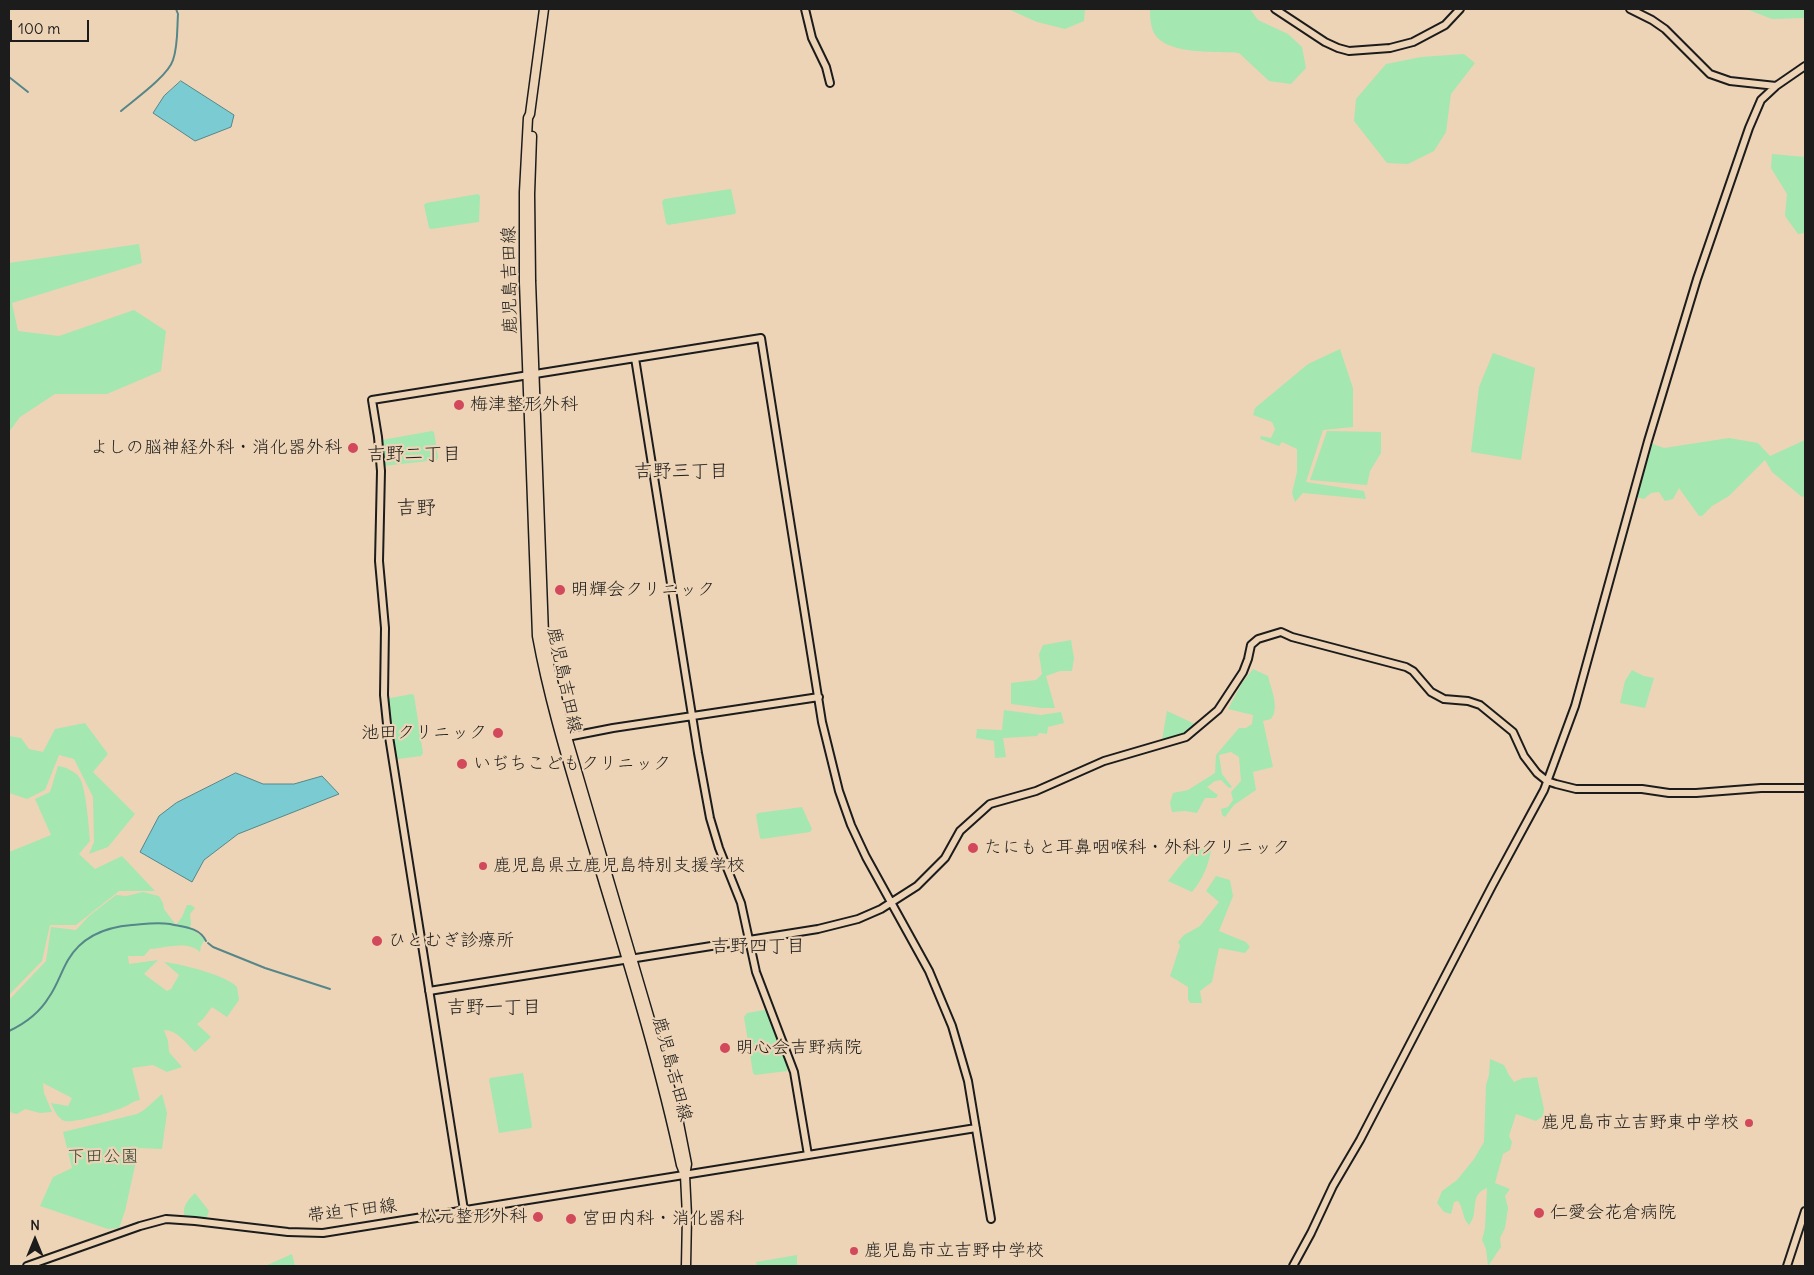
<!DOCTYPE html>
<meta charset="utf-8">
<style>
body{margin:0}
#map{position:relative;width:1814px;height:1275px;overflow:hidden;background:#eed4b6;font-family:Delius,sans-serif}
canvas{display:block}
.frame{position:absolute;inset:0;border:10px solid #1c1c1c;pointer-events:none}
.north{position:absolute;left:10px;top:1215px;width:50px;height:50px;-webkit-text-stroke:4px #eed4b6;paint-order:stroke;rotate:0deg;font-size:14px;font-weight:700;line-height:20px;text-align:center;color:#1c1c1c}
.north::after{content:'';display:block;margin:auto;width:18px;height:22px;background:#1c1c1c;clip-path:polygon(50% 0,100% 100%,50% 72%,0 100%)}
.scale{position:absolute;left:10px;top:20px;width:79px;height:22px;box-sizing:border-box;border:2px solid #1c1c1c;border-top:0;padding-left:6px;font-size:15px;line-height:18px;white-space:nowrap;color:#1c1c1c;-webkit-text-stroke:4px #eed4b6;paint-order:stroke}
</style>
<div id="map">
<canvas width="1814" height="1275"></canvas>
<div class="frame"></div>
<div class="north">N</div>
<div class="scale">100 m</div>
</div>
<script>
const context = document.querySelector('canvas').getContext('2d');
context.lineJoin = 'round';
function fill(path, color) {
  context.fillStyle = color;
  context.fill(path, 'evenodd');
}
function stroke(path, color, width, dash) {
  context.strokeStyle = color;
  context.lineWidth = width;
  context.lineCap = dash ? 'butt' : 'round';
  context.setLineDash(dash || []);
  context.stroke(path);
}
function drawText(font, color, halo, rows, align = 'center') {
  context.font = font + ' Delius,"Klee One",sans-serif';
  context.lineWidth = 4.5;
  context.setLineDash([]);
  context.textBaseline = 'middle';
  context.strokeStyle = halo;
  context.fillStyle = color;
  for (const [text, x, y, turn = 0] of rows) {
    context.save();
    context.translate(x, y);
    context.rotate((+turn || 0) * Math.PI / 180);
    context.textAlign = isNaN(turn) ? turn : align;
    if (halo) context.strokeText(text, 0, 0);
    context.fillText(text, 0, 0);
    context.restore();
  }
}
const green = new Path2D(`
 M1008,9H1085L1084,21L1065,29L1037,22Z
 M1150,9H1250L1258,20L1288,34L1302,47L1306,68L1291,84L1269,81L1239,53C1216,51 1159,56 1152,28C1150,22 1150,15 1150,9Z
 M1746,9H1805V18L1772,19Z
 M1464,54L1475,63L1451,94L1446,132L1434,151L1408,164L1387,163L1354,121L1356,99L1386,64L1421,57Z
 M1772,154L1805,157V233L1798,234L1785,216L1787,194L1771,168Z
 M731,189L736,212L735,214L668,225L666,223L662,202L664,199Z
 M478,194L480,196L479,222L431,229L429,228L424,205L426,203Z
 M139,244L142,263L12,303L18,331L59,336L134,310L166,331L161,371L107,394H55L20,417L9,432V263Z
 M1340,349L1353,388V427L1323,430L1306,482L1364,491L1366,499L1303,493L1295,502L1292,493L1297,472V449L1282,442L1279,446L1260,439L1261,436L1271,438L1275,429L1272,422L1253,415L1255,408L1308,364Z
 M1493,353L1535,368L1521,460L1471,452L1479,387Z
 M432,431L434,432L438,457L437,460L383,466L382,440Z
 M1327,431L1381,432V453L1370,471L1367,485L1310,480Z
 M1729,438L1758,443L1770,456L1805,440V496L1802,497L1772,472L1765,460L1729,496L1712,506L1702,516H1699L1679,488L1673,499L1665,501L1659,492L1651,493L1644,499L1636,497L1650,443L1664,448Z
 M1071,640L1074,658L1072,671H1060L1046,676L1055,708H1042L1011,704V683L1036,680L1042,674L1039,654L1043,645Z
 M1253,669L1268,676C1271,689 1280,708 1271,719L1263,721L1273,767L1253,772L1256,790L1234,805L1225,817L1222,815L1221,809L1228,807L1233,800L1231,792L1241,781L1239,757L1231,752L1219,755L1222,774L1232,787L1229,788L1221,780L1215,781L1207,787L1218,795L1216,798H1205L1197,813L1185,811L1172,812L1170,803L1173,793L1188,790L1215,773L1216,755L1239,728H1246L1252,724L1253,715L1228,709L1242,683Z
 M1632,670L1644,676L1654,678L1645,708L1620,703L1625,681Z
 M412,694L414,695L423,753L421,756L398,759L396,757L387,700L390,698Z
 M1004,710L1041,715L1061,712L1064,723L1048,727L1047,734L1039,733L1037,736L1003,738L1006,757L995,758L994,741L976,738L977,729L1002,730Z
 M1167,711L1195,724C1188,735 1175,737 1162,740Z
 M85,723L108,754L93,772L135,814L108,847L89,854L94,842L93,797L74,759L59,755L45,790L27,799L9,793V736L21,738L29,749L43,752L55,729Z
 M58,766C65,767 75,771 79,777C86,786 89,828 90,841L79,854L95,869L122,856L155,891H119L76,925H50L42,961L9,995V852L51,835L35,799L50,792Z
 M802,807L812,829L810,832L762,839L760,838L756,815L758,813Z
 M1212,847C1208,865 1204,878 1192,892L1168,881L1183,862L1196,850Z
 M1216,876L1230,880L1233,896L1219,931L1246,942L1250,947L1245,953L1219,948L1212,982L1200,991L1202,1003H1190L1188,999V987L1170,976L1180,946L1178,942L1184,935L1200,926L1219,902L1206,891Z
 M143,892L159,896L163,903L164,909L176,925L182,917L187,905H191L195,908L190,914L191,924L190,928L205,939L201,946L200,952C188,940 165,948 150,949L144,956H128L129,964L158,960L144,974L167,991L171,989L179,975L164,962C181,964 226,975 237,987L239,1000L227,1017L212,1007L203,1019L197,1024L211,1037L195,1052C186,1043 177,1030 164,1030L168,1041L169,1052L182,1067L167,1072L153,1065L132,1068L140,1100C133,1101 129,1105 122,1108C112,1112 76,1123 65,1121C58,1119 54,1110 51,1103L68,1106L72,1098L43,1083L44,1093L52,1112L40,1113L25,1109L17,1114L12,1113L9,1110V1000L46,961L51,927L76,930L89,916L116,895L126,896Z
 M764,1010L767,1011L788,1068L787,1071L755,1075L753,1073L744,1017L747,1013Z
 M1490,1059L1504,1065L1509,1075L1514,1082L1523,1078L1537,1077L1544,1109L1543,1116L1536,1121L1516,1114L1509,1136L1512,1142L1510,1150L1503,1154L1495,1183L1510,1189L1505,1196L1508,1208L1505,1228L1500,1238L1501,1247L1488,1266L1486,1249L1482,1240L1485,1228L1487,1188C1468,1195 1480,1212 1469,1225C1462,1218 1464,1209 1458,1201L1454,1202L1451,1214L1444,1212L1437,1203L1442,1191L1457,1180L1474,1159L1484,1142L1486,1085L1489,1075Z
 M523,1073L532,1126L531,1128L499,1133L489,1080L490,1078Z
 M162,1094L167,1113L162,1149L139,1148L125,1211L119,1228L108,1229L40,1206L53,1177L72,1168L63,1132L137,1114L144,1110Z
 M195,1193L209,1211L206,1219L184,1215C183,1205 188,1200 195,1193Z
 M292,1254L295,1266H265Z
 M797,1255V1266H757L756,1262Z`);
const water = new Path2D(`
 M181,81L234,115L231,127L195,141L153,113L164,96Z
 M236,773L263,784H294L322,776L339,794L238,834L204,860L192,882L140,852L159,816L176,803Z`);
const stream = new Path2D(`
 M9,77L28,92
 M121,111C134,100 168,76 173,60C178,46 177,29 178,14L176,9
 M208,943L213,947L265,968L330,989
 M9,1031C24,1024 40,1012 49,997C57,986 61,972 68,960C82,936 106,927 132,925C145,924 156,922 170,924C183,927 199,927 206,941`);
const secondary = new Path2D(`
 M805,9L812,38L826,67L830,83
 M1275,9L1325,42L1338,48L1349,51L1390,48L1413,42L1445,25L1460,9
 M1630,9L1652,20L1665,29L1710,74L1730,81L1776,86
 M635,358L698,753L710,818L719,848L741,903L756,972L794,1072L808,1155
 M567,737L613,728L819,697
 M429,991L818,929L858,919L881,909L917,886L945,858L960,831L990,804L1036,791L1104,761L1186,737L1218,710L1243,672L1248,659L1251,645L1258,639L1281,632L1292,637L1406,667L1413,671L1431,692L1444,699L1468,701L1480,705L1513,732L1524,756L1537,773L1547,781L1556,784L1576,789H1642L1669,793H1696L1761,788H1805
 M464,1210L387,724L384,695L385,628L379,561L381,471L378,437L372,400L761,338L822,722L839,791L851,825L866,857L929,971L952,1026L968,1081L991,1219
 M27,1266L140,1226L166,1219L195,1221L288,1232L323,1233L976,1128
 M1293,1266L1311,1233L1333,1186L1360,1140L1492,886L1544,790L1575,706L1648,441L1697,279L1749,128L1761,100L1776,86L1805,66
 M1787,1266L1805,1211`);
const primary = new Path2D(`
 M544,9L530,114L528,118L524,192V282L537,636C550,707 572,775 592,844C624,950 658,1057 681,1165L685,1175
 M532,136L530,194L531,281L544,635L550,669L567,737L676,1108L687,1164L685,1175L687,1216L686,1266`);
const markers = [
 [459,405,6,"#d1495b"],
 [353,448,6,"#d1495b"],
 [560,590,6,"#d1495b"],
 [498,733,6,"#d1495b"],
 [462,764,6,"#d1495b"],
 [973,848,6,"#d1495b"],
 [483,866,5,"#d1495b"],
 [377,941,6,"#d1495b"],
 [725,1048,6,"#d1495b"],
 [1749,1123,5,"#d1495b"],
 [1539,1213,6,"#d1495b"],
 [538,1217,6,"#d1495b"],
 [571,1219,6,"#d1495b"],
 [854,1251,5,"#d1495b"]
];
const streetNames = [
 ["鹿児島吉田線",510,280,-91],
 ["鹿児島吉田線",564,680,78],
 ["鹿児島吉田線",672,1069,75],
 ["帯迫下田線",352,1211,-7]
];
const poiNames = [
 ["梅津整形外科",470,405],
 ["よしの脳神経外科・消化器外科",342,448,"right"],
 ["明輝会クリニック",571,590],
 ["池田クリニック",487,733,"right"],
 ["いぢちこどもクリニック",473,764],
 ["たにもと耳鼻咽喉科・外科クリニック",984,848],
 ["鹿児島県立鹿児島特別支援学校",493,866],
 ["ひとむぎ診療所",388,941],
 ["明心会吉野病院",736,1048],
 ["鹿児島市立吉野東中学校",1739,1123,"right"],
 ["仁愛会花倉病院",1550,1213],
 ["松元整形外科",527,1217,"right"],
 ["宮田内科・消化器科",582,1219],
 ["鹿児島市立吉野中学校",864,1251]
];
const parkNames = [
 ["下田公園",103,1157]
];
const neighbourhoodNames = [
 ["吉野二丁目",414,455],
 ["吉野三丁目",681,472],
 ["吉野四丁目",758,947],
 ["吉野一丁目",494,1008]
];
const quarterNames = [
 ["吉野",416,508]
];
fill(green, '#a4e7b1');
fill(water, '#7bccd2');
stroke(water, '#558689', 1);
stroke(stream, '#558689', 2);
stroke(secondary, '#1c1c1c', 10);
stroke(primary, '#1c1c1c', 11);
stroke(secondary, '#eed4b6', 6);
stroke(primary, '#eed4b6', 8);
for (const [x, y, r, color] of markers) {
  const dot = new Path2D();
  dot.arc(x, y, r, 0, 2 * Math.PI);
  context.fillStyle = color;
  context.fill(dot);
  stroke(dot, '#eed4b6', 2);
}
drawText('18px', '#1c1c1c', '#eed4b6', streetNames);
drawText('18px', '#1c1c1c', '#eed4b6', poiNames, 'left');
drawText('18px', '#37453a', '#eed4b6', parkNames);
drawText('19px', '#1c1c1c', '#eed4b6', neighbourhoodNames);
drawText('20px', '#1c1c1c', '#eed4b6', quarterNames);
</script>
